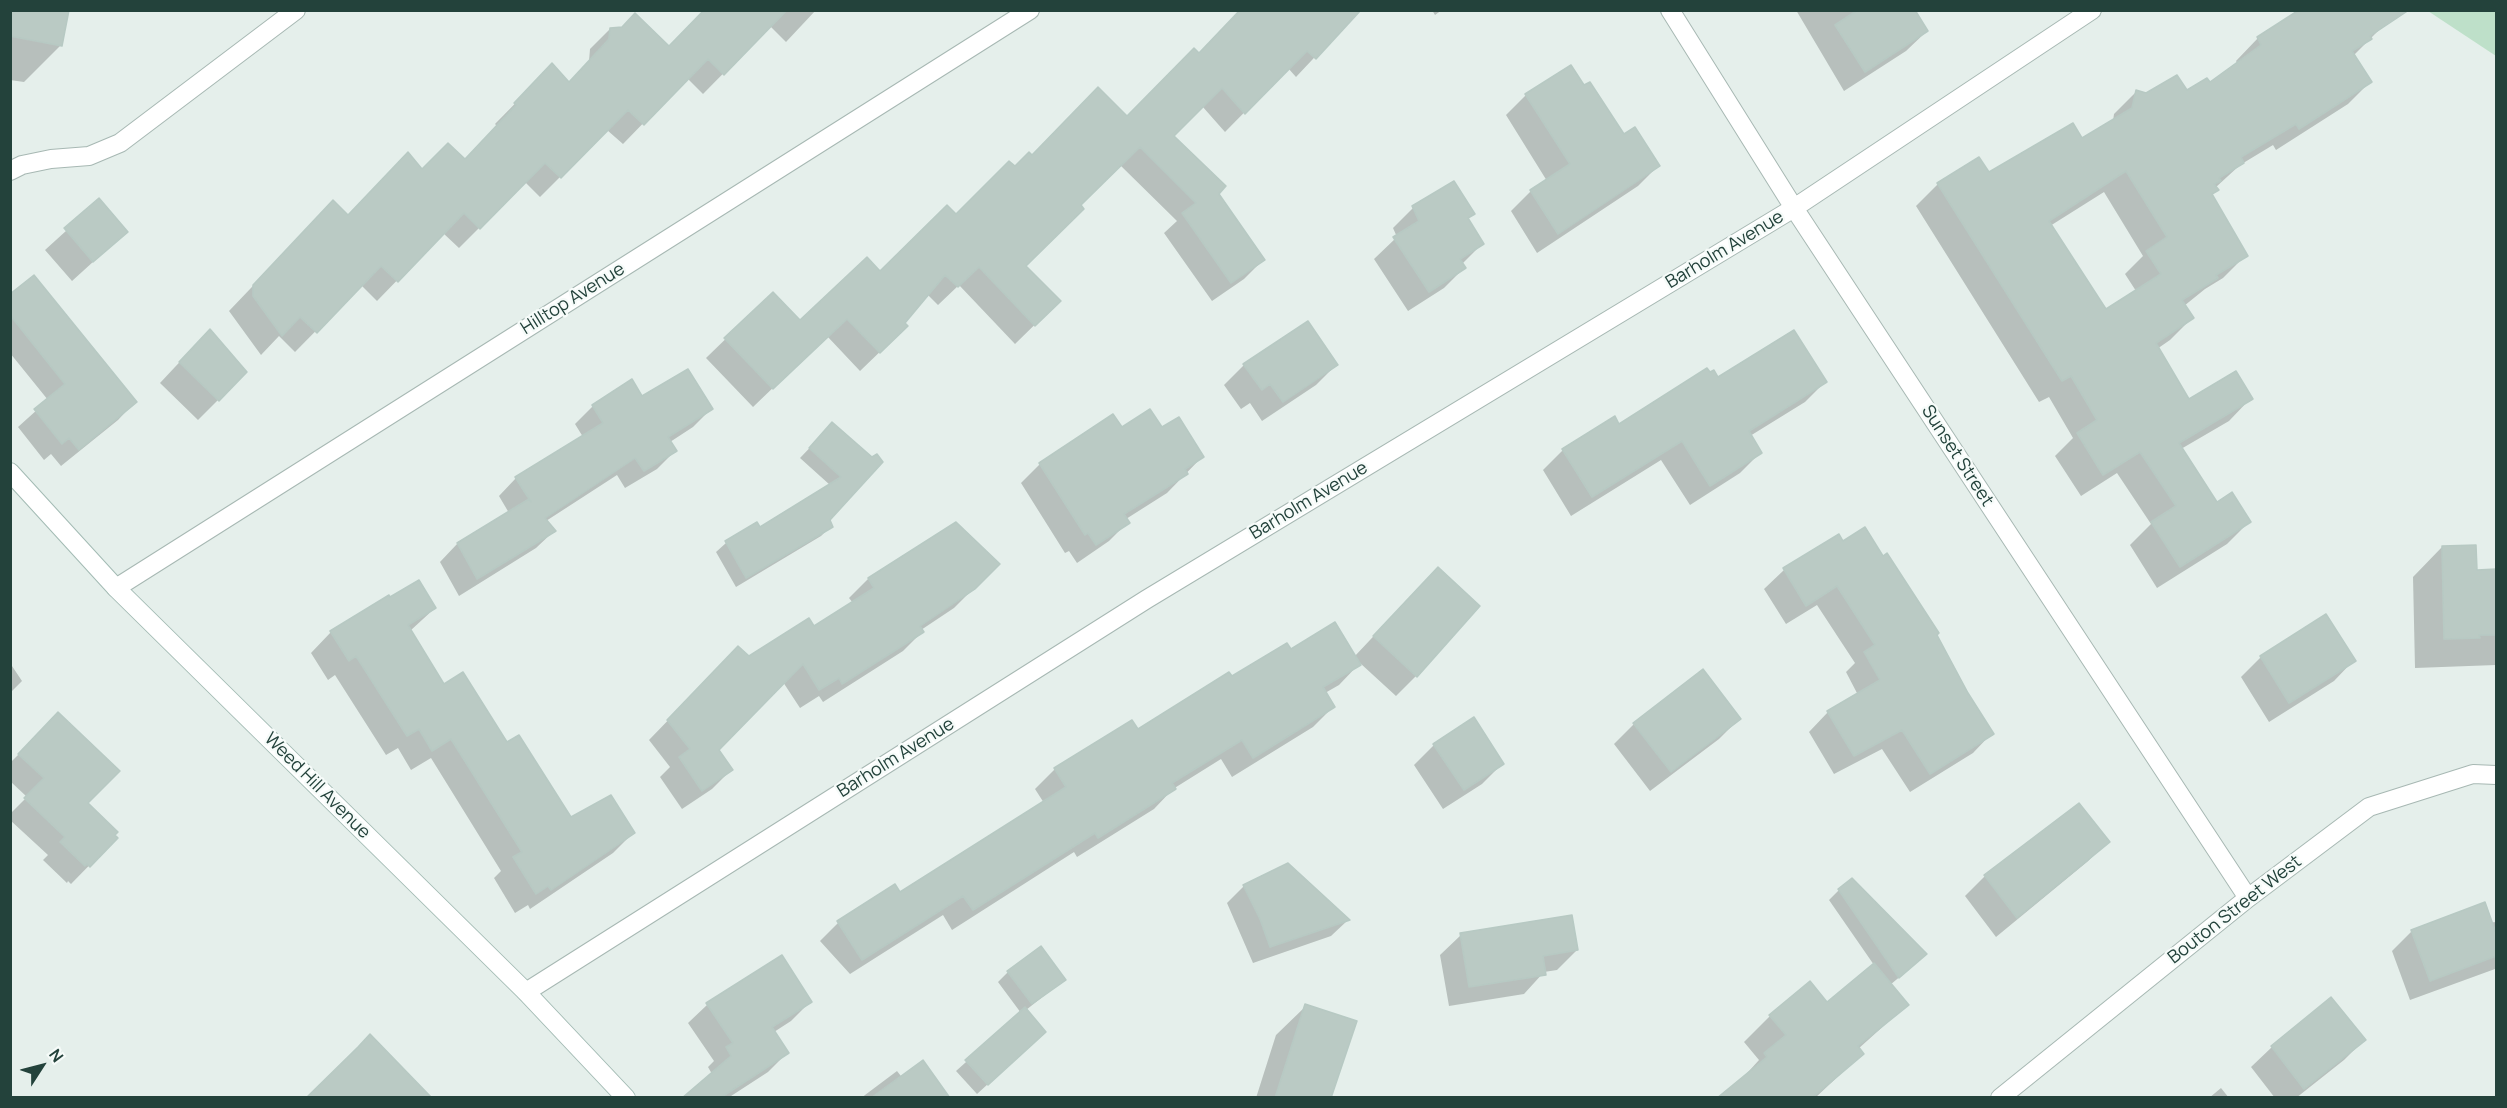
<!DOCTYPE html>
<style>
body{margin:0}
#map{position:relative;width:2507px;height:1108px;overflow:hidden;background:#e5efeb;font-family:Manrope,sans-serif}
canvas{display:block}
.frame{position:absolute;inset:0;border:12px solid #23423b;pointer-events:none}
.north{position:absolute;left:12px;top:1036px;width:60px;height:60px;-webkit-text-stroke:4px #f6fbf9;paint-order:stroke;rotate:54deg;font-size:16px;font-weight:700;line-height:24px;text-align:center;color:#23423b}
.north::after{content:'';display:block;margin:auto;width:21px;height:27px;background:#23423b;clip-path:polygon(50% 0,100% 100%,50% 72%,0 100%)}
</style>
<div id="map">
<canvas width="2507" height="1108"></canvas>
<div class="frame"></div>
<div class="north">N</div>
</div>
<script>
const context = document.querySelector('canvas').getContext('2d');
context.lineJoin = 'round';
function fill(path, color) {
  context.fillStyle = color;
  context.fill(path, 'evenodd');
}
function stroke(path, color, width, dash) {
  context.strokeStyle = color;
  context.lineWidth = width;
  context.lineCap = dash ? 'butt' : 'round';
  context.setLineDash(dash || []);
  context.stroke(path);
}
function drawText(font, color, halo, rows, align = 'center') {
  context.font = font + ' Manrope,sans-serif';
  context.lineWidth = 4.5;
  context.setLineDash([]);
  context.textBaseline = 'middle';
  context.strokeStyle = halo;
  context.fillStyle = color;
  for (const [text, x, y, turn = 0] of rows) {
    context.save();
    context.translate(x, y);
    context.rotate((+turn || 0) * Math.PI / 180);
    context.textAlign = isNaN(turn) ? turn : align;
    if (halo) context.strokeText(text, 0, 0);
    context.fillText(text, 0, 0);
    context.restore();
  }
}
const green = new Path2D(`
 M2428,11H2496V56Z`);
const shadow = new Path2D(`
 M10,10L61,45L24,82L10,80Z
 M706,10H816L786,42L770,26L703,94L687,78L623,144L607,130L540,197L525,182L459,248L443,233L377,301L361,285L295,352L279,336L261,355L229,311L313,223L347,217L422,171L464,161L497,126L495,124L552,66L569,83L589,61L590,49L610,29L669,48Z
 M1359,10L1296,77L1288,68L1225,132L1202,106L1172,136L1217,194L1263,260L1244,279L1212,301L1164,233L1177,221L1120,165L1079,205L1024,266L1059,301L1015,344L959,285L938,305L927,294L887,345L860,371L827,336L753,407L706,358L772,294L800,323L880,273L1031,157L1127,118L1198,55Z
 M1432,10H1442L1435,15Z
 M1796,10H1914L1927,31L1906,51L1844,91Z
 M2385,24L2353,56L2370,82L2348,104L2276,150L2273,145L2240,165L2215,188L2217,190L2211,196L2246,255L2223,278L2205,289L2184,306L2192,318L2170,340L2157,349L2189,401L2251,398L2229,421L2181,449L2216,504L2249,522L2227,544L2157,588L2130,545L2151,524L2117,473L2081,496L2055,456L2073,438L2049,397L2039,402L1916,206L1938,184L1988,174L2082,140L2113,121L2114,114L2136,92L2146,94L2186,93L2209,85L2238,64L2236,61L2258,38ZM2104,192L2143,256L2125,274L2136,291L2105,311L2050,226Z
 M1584,87L1623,136L1658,166L1638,186L1537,253L1511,211L1531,191L1547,181L1506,115L1526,95Z
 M99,201L126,232L72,281L45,250Z
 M1413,208L1473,214L1467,220L1482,244L1462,264L1464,268L1444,288L1408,311L1374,259L1397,237L1393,228Z
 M10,296L135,402L118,420L61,466L51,454L44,460L18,427L48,400L10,353Z
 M190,351L218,400L198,420L160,383Z
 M1244,365H1336L1316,385L1262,421L1250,403L1241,409L1224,385Z
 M1718,379L1825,382L1805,402L1750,436L1760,453L1740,473L1690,505L1661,460L1571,516L1543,470L1563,450Z
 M642,398L711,409L693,427L670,442L675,451L657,469L625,488L617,475L546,521L554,531L536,548L459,596L440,562L457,544L509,513L499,496L516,478L583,437L575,424L593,406Z
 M1112,416L1121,429L1203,456L1167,493L1126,519L1128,522L1109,541L1077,563L1069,551L1065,553L1021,483L1040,464Z
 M823,434L872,459L828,520L831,526L821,536L736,587L716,552L726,543L756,525L759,529L830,485L800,458Z
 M956,524L998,564L954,608L921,630L922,632L903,651L823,702L819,696L800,708L783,682L717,750L731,770L712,789L682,809L660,777L670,767L649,740L738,648L749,658L813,628L853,603L849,598L868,579Z
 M1838,536L1843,543L1935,635L1967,694L1992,733L1973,753L1910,792L1882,749L1834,774L1809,732L1828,712L1858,695L1846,672L1855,663L1817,605L1786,624L1764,589L1784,570Z
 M2442,547L2476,571H2496V665L2415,668L2413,577Z
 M1418,589L1416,676L1396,696L1360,663L1339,685L1325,693L1333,707L1313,727L1232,777L1221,759L1173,789L1154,809L1077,857L1074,852L952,930L943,915L850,974L820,941L840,921L900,894L1044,803L1035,789L1055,769L1138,731L1232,679L1290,651L1354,657Z
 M435,608L410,631L443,686L506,744L571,819L633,833L613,853L530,909L528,905L515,913L494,878L501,871L431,758L411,770L398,748L386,755L335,675L328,680L311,653L331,632Z
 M2261,657L2354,660L2334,681L2269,722L2241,677Z
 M10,663L22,681L10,693Z
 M1739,719L1719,739L1650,791L1614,744L1634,724Z
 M41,732L86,803L116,838L71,884L68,881L67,883L43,860L48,855L10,820V814L27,797L10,781V763Z
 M1434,745L1502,764L1482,784L1443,809L1414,765Z
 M2108,842L2087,862L1996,937L1965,896L1985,876Z
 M1244,886L1348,920L1331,936L1253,963L1227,903Z
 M1839,890L1915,964L1890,985L1907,1005L1858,1049L1862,1054L1815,1098H1718L1740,1081L1759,1060L1744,1042L1770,1016L1810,983L1827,1004L1874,965L1829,900Z
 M2496,922V967L2495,969L2410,1000L2392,951L2412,931Z
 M1461,935L1577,950L1557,970L1544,972L1524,994L1449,1006L1440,955Z
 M781,957L810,1002L791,1021L774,1032L787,1053L768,1072L728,1098H685L712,1074L708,1067L714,1061L688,1023L707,1005Z
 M1008,972L1064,980L1026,1010L1034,1042L977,1094L956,1071L1021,1013L998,982Z
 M2331,999L2364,1040L2344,1060L2296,1098H2275L2251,1067L2272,1047Z
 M1306,1006L1329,1098H1256L1276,1035Z
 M897,1071L918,1098H861Z
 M2221,1088L2229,1098H2209Z`);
const building = new Path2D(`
 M10,10H69L62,46L10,36Z
 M704,10H787L724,75L708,59L644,125L628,110L561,178L545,163L480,229L464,213L398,282L381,266L317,333L300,317L282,336L253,296V285L333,200L348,215L408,152L422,169L448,143L465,159L516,105L514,103L552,63L569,82L609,39L610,28L622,27L635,13L669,46Z
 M1240,10H1361L1316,59L1307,51L1245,114L1222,88L1174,136L1226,186L1219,194L1265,260L1231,283L1182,213L1196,203L1140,147L1081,205L1084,209L1026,266L1061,301L1035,326L979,267L958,287L945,275L905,323L908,326L880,353L847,319L773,389L724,338L773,292L800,320L867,257L880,271L947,205L956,214L1009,161L1015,166L1029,152L1032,155L1098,87L1127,116L1194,48L1199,53Z
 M1858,10H1915L1928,31L1865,72L1835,25Z
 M2299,10H2409L2370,36L2372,39L2352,51L2372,82L2299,129L2296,124L2241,157L2244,163L2219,178L2221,181L2214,184L2219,190L2212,194L2248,256L2216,275L2218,278L2182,300L2194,318L2156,343L2189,399L2236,371L2253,399L2179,443L2217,502L2232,492L2251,522L2180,567L2151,522L2176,506L2140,452L2103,475L2077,433L2097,420L2071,376L2062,381L1937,183L1979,157L1989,172L2073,123L2082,138L2132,108L2136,90L2146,93L2177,75L2187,90L2207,78L2210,82L2261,45L2257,37ZM2126,171L2167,237L2146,251L2161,274L2106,309L2049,221Z
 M1571,65L1584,85L1590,82L1624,134L1635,127L1660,166L1558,234L1530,190L1570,164L1525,94Z
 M1454,181L1475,214L1468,218L1484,244L1460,259L1466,268L1429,292L1393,237L1419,221L1412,206Z
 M99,198L128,232L93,262L64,228Z
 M34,275L137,402L79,450L69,438L62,444L34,409L65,384L10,315V294Z
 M1308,321L1338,365L1283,402L1270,384L1262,390L1243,364Z
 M210,329L247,372L219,401L179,362Z
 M1794,330L1827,382L1749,431L1762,453L1710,486L1682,441L1592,497L1562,449L1615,416L1619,424L1707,368L1710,372L1714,370L1718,377Z
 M688,369L713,409L668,437L677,451L644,471L635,458L545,518L556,531L477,579L457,543L529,499L531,502L515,477L603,423L592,405L632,379L642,396Z
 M1150,409L1162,427L1179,417L1204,457L1185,469L1188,474L1124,514L1130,523L1096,545L1088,533L1085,535L1039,463L1113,414L1122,427Z
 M832,422L872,457L877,454L883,462L830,520L833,527L746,578L725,541L757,522L760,527L841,477L809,448Z
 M956,522L1000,564L975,589L920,626L924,632L842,684L839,678L819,690L803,664L719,750L733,770L702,791L679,757L690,749L667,720L738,646L749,656L809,618L814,626L874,588L868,578Z
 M1865,527L1883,556L1887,553L1939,633L1937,635L1968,693L1994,734L1930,774L1902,730L1854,756L1827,711L1880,680L1864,652L1875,645L1837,586L1806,606L1783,568L1839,534L1843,541Z
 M2476,545L2477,570L2496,569V635H2479L2480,638L2444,639L2442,546Z
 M1438,567L1480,606L1417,677L1373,636Z
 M419,580L436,608L408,625L444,684L463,672L507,742L519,735L571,817L611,795L635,833L551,890L548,886L536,894L513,857L522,852L451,739L432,751L419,729L407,736L356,656L349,661L330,631L389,595L390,597Z
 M2326,614L2356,661L2289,703L2260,656Z
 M1335,622L1361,665L1323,687L1335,707L1253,758L1242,740L1172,783L1176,789L1098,838L1095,833L973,910L963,896L862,960L837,921L895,884L900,892L1066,787L1054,768L1132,720L1138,729L1229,672L1232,676L1287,643L1291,649Z
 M1703,669L1741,719L1671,772L1633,723Z
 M58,712L120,771L88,803L118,832L115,835L118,838L90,867L87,864L85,866L60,842L65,837L24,798L44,778L18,754Z
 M1474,717L1504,764L1464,790L1433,744Z
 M2079,803L2110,842L2017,918L1984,875Z
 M1288,863L1350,920L1270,947L1260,919L1243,885Z
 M1852,878L1927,954L1899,978L1838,889Z
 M2485,902L2496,933V956L2430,981L2411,930Z
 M1572,915L1578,950L1543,956L1546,975L1469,987L1460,933Z
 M1041,946L1066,980L1032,1004L1007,971Z
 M782,955L812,1002L772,1027L789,1053L720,1098H682L731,1056L726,1047L733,1043L706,1003Z
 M1874,963L1909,1005L1858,1046L1864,1054L1812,1098H1717L1767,1057L1764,1053L1786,1035L1769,1015L1810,981L1827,1002Z
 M2331,997L2366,1040L2304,1089L2271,1046Z
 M1305,1004L1357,1021L1331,1098H1275Z
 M1025,1007L1046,1032L988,1085L965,1060Z
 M370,1034L432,1098H306L358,1047Z
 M923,1060L950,1098H871Z`);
const service = new Path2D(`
 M10,171L22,165L51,159L89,156L120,143L296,10`);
const minor = new Path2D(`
 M1670,10L1794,208L2248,898
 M116,588L1030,10
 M526,992L1147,599L1794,208L2092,10
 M2000,1098L2248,898L2369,807L2473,774L2496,775`);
const secondary = new Path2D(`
 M10,472L116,588L526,992L626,1098`);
const streetNames = [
 ["Barholm Avenue",1725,250,-31],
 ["Hilltop Avenue",573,299,-32],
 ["Sunset Street",1957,456,57],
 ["Barholm Avenue",1309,501,-31],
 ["Barholm Avenue",896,758,-32],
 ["Weed Hill Avenue",317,786,45],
 ["Bouton Street West",2235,910,-38]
];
fill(green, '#bee0c9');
fill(shadow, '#0003');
fill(building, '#bacac4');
stroke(building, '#b7c9c3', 1.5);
stroke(service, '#a7b8b3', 20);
stroke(minor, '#a7b8b3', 20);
stroke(secondary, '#a3bbb4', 20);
stroke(service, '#fff', 18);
stroke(minor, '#fff', 18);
stroke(secondary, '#fff', 18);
drawText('18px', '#23423b', '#f6fbf9', streetNames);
</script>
